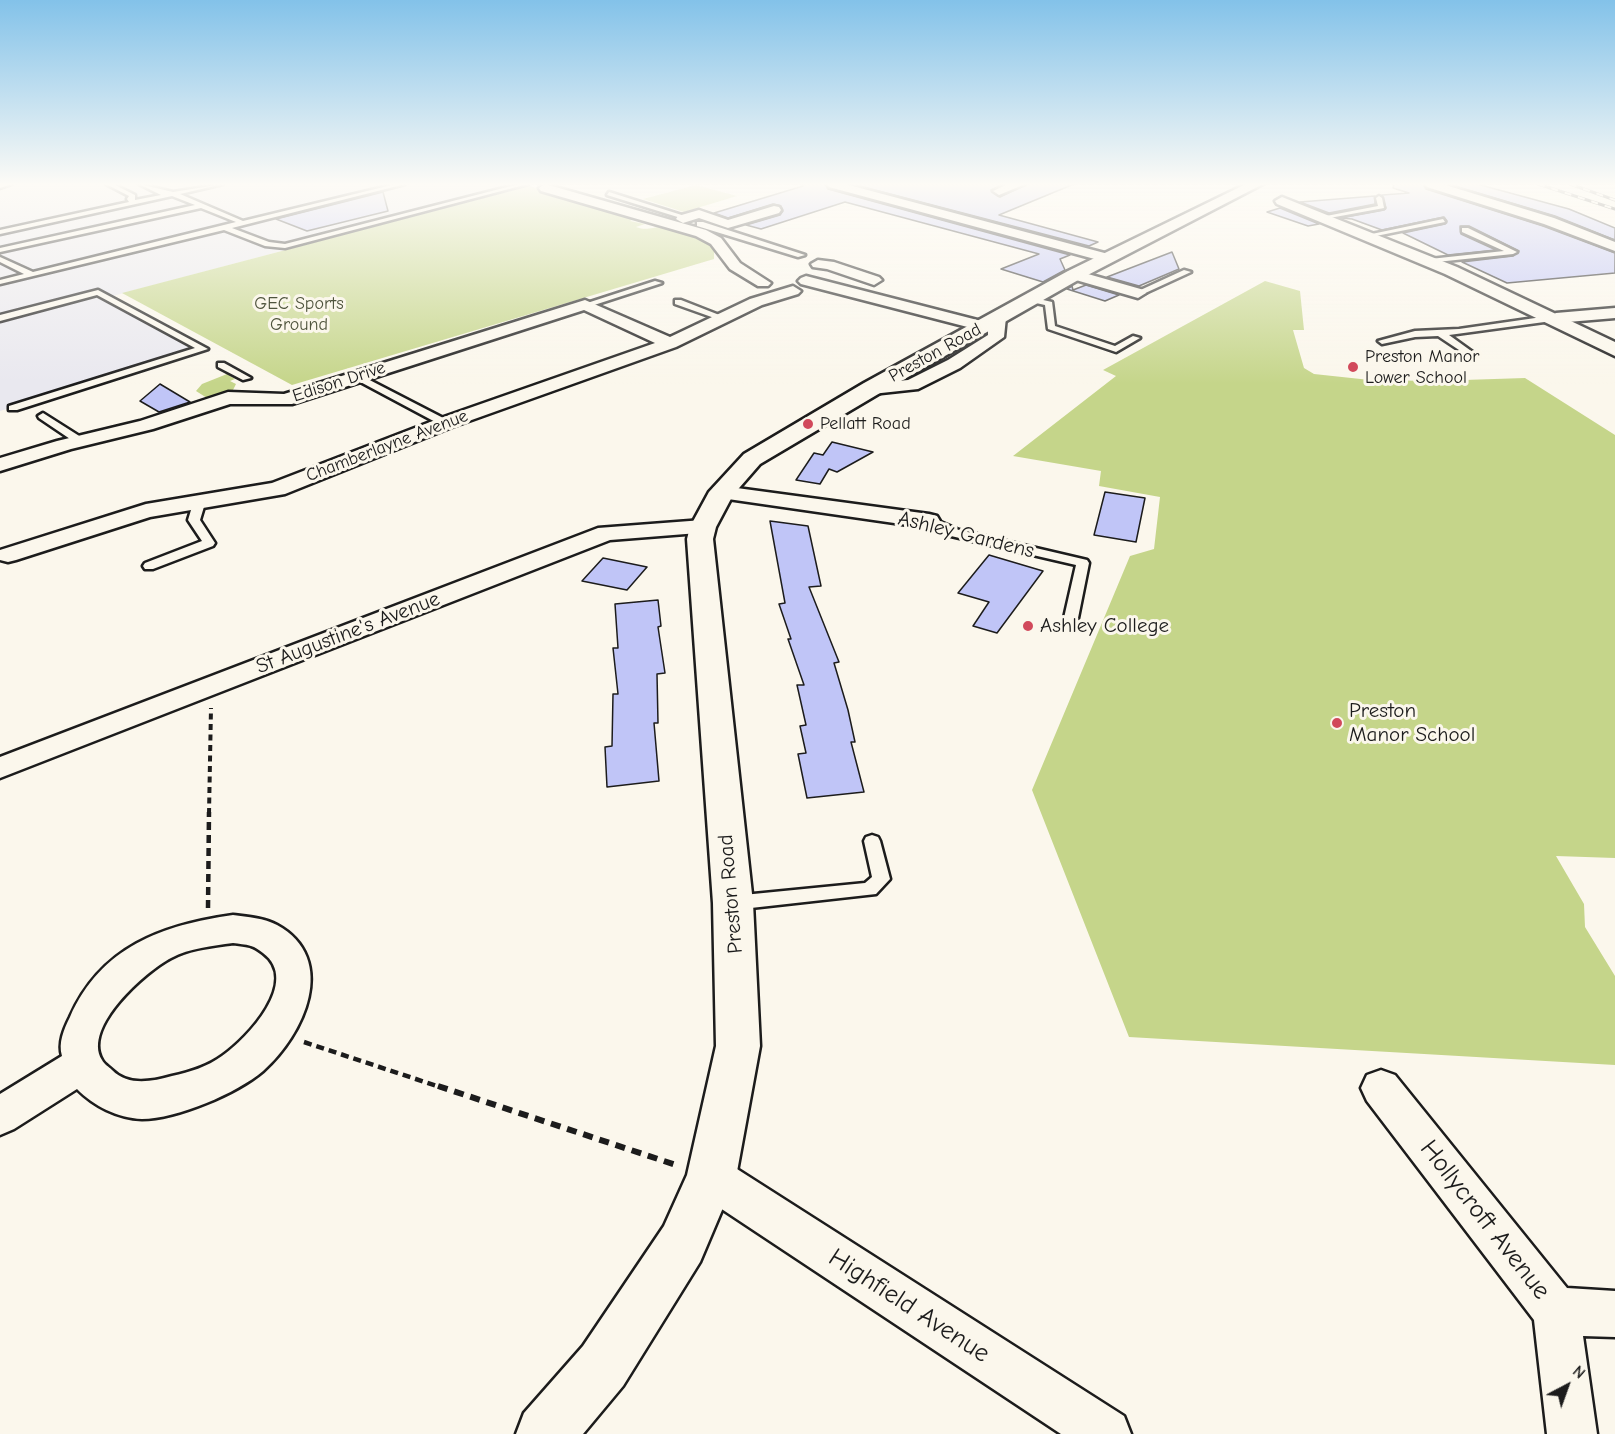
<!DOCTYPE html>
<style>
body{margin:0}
#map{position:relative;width:1615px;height:1434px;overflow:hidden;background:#fbf7ec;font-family:"Comic Neue",sans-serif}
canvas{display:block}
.north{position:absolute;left:1537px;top:1356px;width:60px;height:60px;-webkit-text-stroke:4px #fbf7ec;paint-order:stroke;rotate:41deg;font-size:16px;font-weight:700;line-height:24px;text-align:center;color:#1c1c1c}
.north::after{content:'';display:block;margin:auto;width:21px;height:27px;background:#1c1c1c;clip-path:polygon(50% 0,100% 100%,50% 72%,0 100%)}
</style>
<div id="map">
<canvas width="1615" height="1434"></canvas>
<div class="north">N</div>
</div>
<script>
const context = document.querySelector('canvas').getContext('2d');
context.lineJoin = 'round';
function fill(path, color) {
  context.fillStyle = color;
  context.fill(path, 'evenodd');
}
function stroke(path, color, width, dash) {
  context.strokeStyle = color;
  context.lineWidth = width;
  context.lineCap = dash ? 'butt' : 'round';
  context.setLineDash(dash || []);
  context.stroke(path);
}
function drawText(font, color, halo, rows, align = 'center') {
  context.font = font + ' "Comic Neue",sans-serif';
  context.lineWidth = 6;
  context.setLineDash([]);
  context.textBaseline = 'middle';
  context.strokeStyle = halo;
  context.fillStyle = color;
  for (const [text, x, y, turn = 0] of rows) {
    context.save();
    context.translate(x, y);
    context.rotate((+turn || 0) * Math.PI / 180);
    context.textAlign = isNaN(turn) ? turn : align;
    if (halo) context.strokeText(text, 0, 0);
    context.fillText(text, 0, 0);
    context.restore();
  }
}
const built = new Path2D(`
 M0,184H534L109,297L196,352L0,411Z`);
const green = new Path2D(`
 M696,185L737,196L684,212L643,199Z
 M529,186L637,218L630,221L645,224L636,227C647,231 651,227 663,227C680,225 703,238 714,249V259L292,385L122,293Z
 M1265,281L1300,291L1304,330H1293L1304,368L1314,374L1370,380L1433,381L1525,378L1615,435V858L1556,856L1584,904L1585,927L1615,976V1065L1129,1037L1032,790L1130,556L1154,549L1160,497L1099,486L1101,471L1013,456L1116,376L1103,370Z
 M227,374L235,379L230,381L236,384L233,390L207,398L196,391L202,384Z`);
const building = new Path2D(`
 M803,184H825L828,189L1070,255L1060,259L1065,270L1043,282L1001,269L1039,254L845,202L761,229L746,225L780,215L783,211L781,206L773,204L728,218L714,213L803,186Z
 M852,184H1004L991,190L1000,197L1027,184H1074L999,215L1098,242L1089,246Z
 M1394,184H1423L1426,189L1543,226L1615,253V273L1507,283L1462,262L1513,256L1519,251L1469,226H1460L1461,234L1496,250L1448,255L1403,233L1445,224L1447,221L1444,217L1382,230L1352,219L1341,218L1384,210L1386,208L1382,195L1409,193L1393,188Z
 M1448,184H1477L1569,209L1615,228V240L1555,216Z
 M383,192L388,211L307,231L276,219Z
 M1375,196V204L1329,213L1300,202Z
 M1280,208L1319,224L1308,226L1267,212Z
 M1172,252L1179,269L1139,286L1107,277Z
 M1086,285L1119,295L1105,301L1067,289L1072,286L1073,290Z
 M160,384L190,402L159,412L140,401Z
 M832,442L873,452L837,472L829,469L820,484L796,480L814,453L823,455Z
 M1105,492L1145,498L1136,542L1094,535Z
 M770,521L808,526L821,586L809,587L839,662L834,663L848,710L855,742H851L864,792L807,798L798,754L806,753L800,726L806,725L797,685H804L788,639H791L779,604L785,603Z
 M989,555L1043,571L997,633L973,626L989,602L958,593Z
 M603,558L647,567L627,590L582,581Z
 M658,600L661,626L658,627L665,673L657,674L658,723H654L659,781L607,787L605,747L612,746L613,694H618L613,648H618L615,604Z`);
const pathFar2 = new Path2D(`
 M209,814L211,708`);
const pathFar1 = new Path2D(`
 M208,908L209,812
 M304,1042L443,1088`);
const path = new Path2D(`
 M438,1086L676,1165`);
const lane = new Path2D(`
 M0,184H12L0,188Z
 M106,184H113L135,195V200L161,195L139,184L173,192L223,184L180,194L243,221L396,184H405L232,228L269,242L285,244L519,184H528L285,248L265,246L224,230L0,284V280L24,274L0,262V257L33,272L236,222L201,208L0,252V248L195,205L172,196L0,234V230L129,202L127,199L129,196Z
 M609,192L688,217L689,218L684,219L607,195Z
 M1379,196L1382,198L1384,208L1324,219L1321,217L1378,206L1376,198Z
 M1443,219L1445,222L1371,237L1367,235Z
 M697,222H703L805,255L798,257L697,226Z
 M1462,228H1468L1517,252L1513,254L1427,263V259H1430L1504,251L1462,232Z
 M1184,270L1191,272L1141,295L1134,293Z
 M655,281L662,283L588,307L581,305Z
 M98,290L208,349L17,410H9V406L195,348L97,295L0,321V315Z
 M1030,297L1052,302L1055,326L1115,346L1133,336L1140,338L1116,352L1048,329L1045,305L1027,301V297Z
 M675,300H681L727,318L720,320L675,304Z
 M1556,315L1560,318L1559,320L1449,335L1474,353L1476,355L1471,358L1438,336L1415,337L1382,344L1378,341L1415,331L1459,329Z
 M218,363H224L251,378L243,380L218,367Z
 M356,373L449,421L450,423L441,425L353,378L351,376Z
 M43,413L84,439V443H76L39,418L38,416Z
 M200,497L206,500L200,520L215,543L213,546L153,569H145L143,566L145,563L202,541L188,520L194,500Z
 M929,517L959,530L1087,560L1089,563L1078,618L1071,622L1064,618L1076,565L951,536L925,524L923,521Z
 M872,835L878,837L880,841L890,879L876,894L733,910L727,908L724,903L727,898L733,896L865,883L872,877L864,841L866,837Z`);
const street = new Path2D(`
 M545,184L706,230L721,238L740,263L771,283L768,286H758L730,269L711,244L696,236L541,191L539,188Z
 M827,184H845L1112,255L1114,258L1112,261H1102L829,187Z
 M1008,184H1025L999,195L993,191Z
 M1425,184H1442L1554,218L1615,242V251L1544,224L1427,187Z
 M774,206L779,207L781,210L779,213L728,228L699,218L683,223L676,219L678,216L699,210L728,220Z
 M818,260L834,262L879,277L882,280L874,285L827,269L813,267L811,264Z
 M1074,270L1144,290L1146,293L1138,298L1069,278L1066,275L1069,272Z
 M806,276L989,323L992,314H1004L1006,317L1004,337L960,368L918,389L872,394L865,392L863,388L865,384L908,380L948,360L988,335V330L983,331L801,284L798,281L801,278Z
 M793,286L801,291L798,294L762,305L676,347L452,427L285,494L150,517L16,560L8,562L0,560V550L146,504L272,483L438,419L655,343L584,310L292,404H230L153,429L71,449L0,471V458L57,441L140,421L228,392L284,394L585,300L670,337L750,299Z
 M1615,308V318L1556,323L1548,318L1556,313Z
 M722,486L929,514L937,516L940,521L937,526L929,528L714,497L711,492L714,487Z
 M703,520L711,522L714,527L711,532L610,540L0,778V757L598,528Z
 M233,915C248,917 264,918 277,925C339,959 304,1035 263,1071C237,1093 177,1119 142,1119C117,1118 94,1106 77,1089L14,1129L0,1135V1094L62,1056C58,1043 64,1029 70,1017C101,947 162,925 233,915ZM233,943C239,944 245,944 251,946C255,947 259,950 263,953C301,981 248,1038 222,1056C207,1067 190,1072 172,1076C151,1082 128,1086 112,1070C109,1067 104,1064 102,1060C82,1027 146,971 171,958C190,948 212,946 233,943Z
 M1381,1070L1395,1075L1567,1288L1615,1291V1337L1583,1336L1597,1434H1547L1534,1320L1367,1101L1361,1088L1367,1075Z
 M711,1156L726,1162L1124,1416L1131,1434H1061L696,1192L690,1177L696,1162Z`);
const secondary = new Path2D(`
 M1246,184H1263L1080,279L880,393L760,464L733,495L716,527L713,539L753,903L760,1046L736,1177L700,1262L623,1386L583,1434H516L524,1413L583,1346L664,1226L687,1175L716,1046L713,903L687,539L690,527L709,492L744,454L864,383L1068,271Z
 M1282,197L1457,267L1615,342V356L1445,274L1277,204L1275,201Z`);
const rail = new Path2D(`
 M1538,184L1615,209
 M1570,184L1615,200`);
const markers = [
 [1353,367,6,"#d1495b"],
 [808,424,6,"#d1495b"],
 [1028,626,6,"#d1495b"],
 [1337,723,6,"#d1495b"]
];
const farParknames = [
 ["GEC Sports",299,304],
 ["Ground",299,325]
];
const farStreetnames = [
 ["Preston Road",935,353,-29],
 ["Edison Drive",339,382,-18],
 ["Chamberlayne Avenue",387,446,-21]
];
const farPoinames = [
 ["Preston Manor",1365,357],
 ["Lower School",1365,378],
 ["Pellatt Road",820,424]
];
const streetNames = [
 ["Ashley Gardens",966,535,14],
 ["St Augustine's Avenue",348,633,-21],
 ["Preston Road",731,894,-95]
];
const poiNames = [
 ["Ashley College",1040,626],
 ["Preston",1349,711],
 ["Manor School",1349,735]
];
const nearStreetnames = [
 ["Hollycroft Avenue",1485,1220,52],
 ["Highfield Avenue",909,1306,33]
];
fill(built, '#e9e8ef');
fill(green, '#c5d58a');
fill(building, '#c0c5f7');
stroke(building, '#1c1c1c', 1.5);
stroke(lane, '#1c1c1c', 5);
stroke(street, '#1c1c1c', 5);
stroke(secondary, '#1c1c1c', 5);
stroke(pathFar2, '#1c1c1c', 4, [6, 4.5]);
stroke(pathFar1, '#1c1c1c', 4.5, [8, 5]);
stroke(path, '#1c1c1c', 6, [10, 7]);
fill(lane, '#fbf7ec');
fill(street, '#fbf7ec');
fill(secondary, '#fbf7ec');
stroke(rail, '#1c1c1c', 3);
stroke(rail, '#fbf7ec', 2, [7]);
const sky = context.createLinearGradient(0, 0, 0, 384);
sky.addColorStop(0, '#83c2e9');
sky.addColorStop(0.48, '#fdfbf6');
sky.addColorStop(1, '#fdfbf600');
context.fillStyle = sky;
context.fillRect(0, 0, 1615, 384);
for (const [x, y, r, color] of markers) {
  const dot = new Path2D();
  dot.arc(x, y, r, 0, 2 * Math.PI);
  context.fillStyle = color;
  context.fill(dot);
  stroke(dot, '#fbf7ec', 2);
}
drawText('18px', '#4f543d', '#fbf7ec', farParknames);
drawText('18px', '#1c1c1c', '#fbf7ec', farStreetnames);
drawText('18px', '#1c1c1c', '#fbf7ec', farPoinames, 'left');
drawText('21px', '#1c1c1c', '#fbf7ec', streetNames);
drawText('21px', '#1c1c1c', '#fbf7ec', poiNames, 'left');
drawText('26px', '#1c1c1c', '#fbf7ec', nearStreetnames);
</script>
